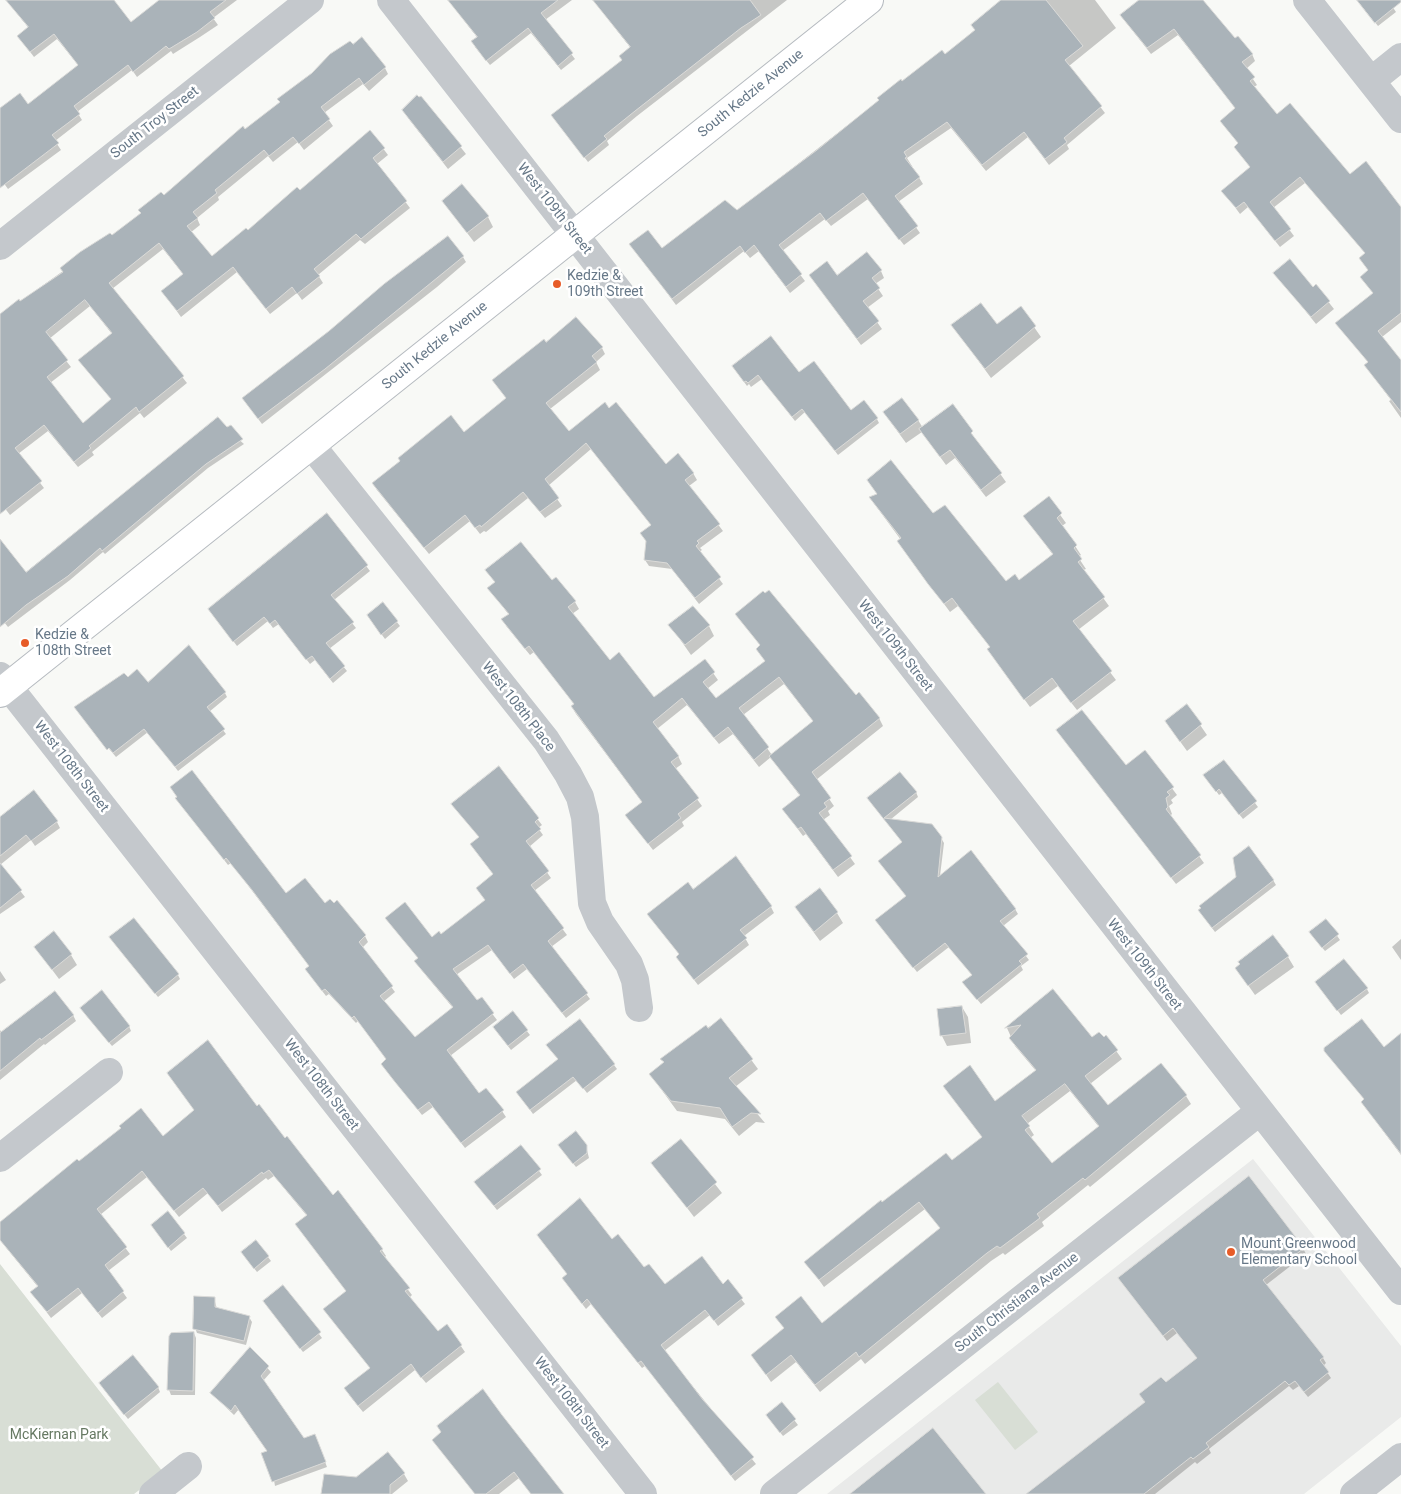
<!DOCTYPE html>
<style>
body{margin:0}
canvas{display:block;background:#f8f9f6}
</style>
<canvas width="1401" height="1494"></canvas>
<script>
const context = document.querySelector('canvas').getContext('2d');
context.lineJoin = 'round';
function fill(path, color) {
  context.fillStyle = color;
  context.fill(path, 'evenodd');
}
function stroke(path, color, width, dash) {
  context.strokeStyle = color;
  context.lineWidth = width;
  context.lineCap = dash ? 'butt' : 'round';
  context.setLineDash(dash || []);
  context.stroke(path);
}
function drawText(font, color, halo, rows, align = 'center') {
  context.font = font + ' Roboto,sans-serif';
  context.lineWidth = 5;
  context.setLineDash([]);
  context.textBaseline = 'middle';
  context.strokeStyle = halo;
  context.fillStyle = color;
  for (const [text, x, y, turn = 0] of rows) {
    context.save();
    context.translate(x, y);
    context.rotate((+turn || 0) * Math.PI / 180);
    context.textAlign = isNaN(turn) ? turn : align;
    if (halo) context.strokeText(text, 0, 0);
    context.fillText(text, 0, 0);
    context.restore();
  }
}
const built = new Path2D(`
 M1253,1159L1401,1346V1417L1304,1494H827Z`);
const green = new Path2D(`
 M0,1264L163,1472L134,1494H0Z
 M998,1382L1038,1432L1015,1450L975,1400Z`);
const shadow = new Path2D(`
 M6,0H112L131,24L162,0H237L213,18L218,25L200,37L173,54L171,51L137,77L132,70L77,112L82,120L55,141L61,150L8,189L0,178V127L79,66L57,39L34,57L18,36L29,28Z
 M448,0H572L545,20L575,59L561,70L531,33L490,65L475,47L478,38Z
 M593,0H787L637,116L607,141L609,145L588,162L556,120L623,60L631,48Z
 M1009,0H1095L1116,28L1069,66L1105,113L1067,145L1069,149L1049,165L1028,137L986,171L951,128L907,158L923,184L898,202L920,233L904,245L868,199L831,226L825,219L782,251L805,281L790,293L759,251L750,258L744,251L676,305L635,250H662L736,212L902,83L945,56Z
 M1141,0H1202L1235,40L1252,54L1255,61L1246,69L1257,85L1254,87L1276,115L1350,176L1401,209V322L1382,337L1401,362V418L1389,401L1391,400L1370,372L1366,366L1369,363L1337,323L1374,294L1366,283L1369,271L1360,258L1366,254L1305,183L1273,208L1294,236L1280,247L1248,207L1240,214L1223,191L1251,168L1239,144L1225,127L1236,109L1178,35L1151,54L1121,16Z
 M1357,0H1388L1396,12L1378,26Z
 M385,68L388,74L369,91L363,84L324,113L333,126L304,150L298,142L273,162L268,156L218,197L219,200L197,218L200,225L190,233L211,258L299,191L370,131L388,155L377,164L410,208L365,244L360,240L318,275L323,283L302,300L297,293L270,314L237,272L181,317L163,292L184,275L163,249L112,289L187,383L144,418L140,413L92,452L94,455L78,467L48,431L18,454L44,488L10,515L0,502V316L112,236L281,103ZM90,306L112,334L80,360L112,400L82,425L50,383L71,367L49,339Z
 M421,97L466,154L448,169L408,118Z
 M443,201L488,217L493,227L474,242Z
 M463,257L466,262L437,287L262,424L247,404Z
 M881,271L884,278L875,284L883,296L867,308L882,329L861,345L815,282Z
 M1275,273L1312,289L1316,286L1334,309L1316,324Z
 M1020,307L1041,337L991,378L953,326H997Z
 M546,344L602,348L605,354L596,362L600,370L550,409L569,433L693,473L697,480L689,486L723,531L700,548L702,550L699,552L723,584L699,604L672,569L649,566L645,560L652,526L591,449L548,486L562,506L545,518L528,498L486,532L484,531L480,534L470,521L429,554L377,490L373,484L464,433L507,399Z
 M736,371L799,374L850,412L877,419L879,423L838,455L805,412L795,421L762,379L751,387L749,384L747,386Z
 M952,406L1006,482L986,497L955,458L946,465L922,432L906,443L884,413L918,420L923,428Z
 M227,429L244,444L208,468L105,554L103,552L70,580L8,627L0,617V562L26,574Z
 M870,498L933,515L1006,583L1019,581L1053,555L1025,516L1048,498L1066,523L1062,526L1081,555L1078,557L1086,569L1083,570L1109,606L1078,630L1116,680L1077,710L1058,686L1030,707L994,658L991,648L958,606L950,612L904,550L898,542L901,540Z
 M327,515L370,571L334,600L356,628L329,649L347,671L333,683L315,660L310,664L279,624L273,628L268,621L237,646L213,614Z
 M487,570L551,582L575,602L579,609L572,614L609,662L654,699L704,660L718,680L707,689L716,700L766,662L757,649L761,646L737,614L856,696L879,718L883,726L816,780L834,806L828,811L830,815L823,820L855,864L838,877L806,834L803,836L788,816L800,796L771,757L759,767L733,734L719,744L687,705L657,729L678,756L682,764L675,769L702,806L682,822L684,826L653,850L626,815L643,803L576,714L572,707L575,705L534,652L530,655L507,627L503,620L509,615L489,588L495,583ZM784,684L814,722L772,755L743,715Z
 M383,604L400,626L385,639L371,620Z
 M670,625L709,626L714,636L691,655Z
 M128,679L148,684L225,693L227,697L209,712L226,734L178,771L148,732L116,757L78,712Z
 M1187,706L1207,735L1187,751L1166,722Z
 M1062,737L1126,766L1145,752L1177,795L1171,800L1173,803L1169,806L1172,814L1170,816L1204,863L1176,884Z
 M1224,762L1258,807L1243,819L1222,793L1219,795L1208,780Z
 M499,768L542,825L538,828L543,835L529,847L551,878L534,891L567,935L551,947L590,999L566,1018L527,969L514,979L492,950L456,975L477,1002L481,999L497,1020L450,1056L479,1095L502,1111L506,1117L465,1148L433,1107L422,1115L386,1070L387,1060L358,1021L356,1023L329,994L326,996L310,975V967L231,863L228,865L177,799L285,895L324,905H333L337,902L365,936L368,942L362,948L395,992L383,1002L414,1039L453,1008L419,967L416,962L419,959L387,919L432,938L441,936L486,901L494,875L480,838L452,804Z
 M916,792L918,797L890,820L941,838L944,843L940,876L1015,909L1018,914L1003,926L1029,960L1021,966L1023,970L981,1004L967,987L973,975L949,947L917,972L880,925L907,896L903,842L871,803Z
 M0,819L57,822L60,828L35,846L31,840L0,865L25,897L0,914Z
 M1273,880L1276,885L1215,932L1202,915Z
 M693,891L771,907L774,913L744,936L749,945L698,985L681,963L680,955L648,914Z
 M796,908L837,913L843,923L820,941Z
 M1326,920L1340,940L1325,951L1313,937Z
 M1401,939V960L1392,947Z
 M114,942L178,975L180,979L158,997Z
 M35,947L71,955L77,965L59,979Z
 M1288,957L1294,967L1255,995L1236,968Z
 M0,971L6,980L0,984Z
 M1319,986L1367,989L1369,993L1341,1015Z
 M1053,991L1092,1039H1104L1106,1037L1122,1059L1090,1084L1108,1107L1186,1096L1191,1104L1090,1187L1088,1185L1042,1222L1044,1226L1005,1255L1003,1253L991,1261L865,1364L861,1359L820,1392L796,1362L771,1382L753,1355L785,1329L777,1317L822,1324L941,1229L925,1209L824,1287L806,1262L882,1204L952,1162L983,1138L944,1086L995,1103L1036,1071L1015,1046L1007,1028ZM1070,1091L1099,1127L1052,1165L1030,1138L1034,1135L1027,1124Z
 M962,1007L968,1017L971,1043L947,1046L942,1036Z
 M84,1013L129,1026L131,1031L112,1046Z
 M513,1013L530,1035L511,1050L497,1032Z
 M73,1015L76,1021L45,1045L44,1044L0,1080V1030L2,1033Z
 M721,1019L758,1069L735,1087L765,1123L756,1122L739,1136L725,1119L677,1111L650,1074L664,1063L662,1059Z
 M1401,1035V1155L1366,1108L1365,1100L1326,1051L1383,1048Z
 M550,1050L614,1065L617,1069L587,1093L577,1080L533,1114L517,1092L559,1060Z
 M168,1074L257,1108L333,1196L382,1250L386,1256L384,1258L412,1295L409,1298L438,1333L447,1326L465,1352L426,1383L415,1370L363,1412L349,1395L371,1369L347,1292L296,1224L307,1216L274,1176L268,1180L266,1178L222,1212L208,1193L179,1217L147,1177L100,1215L130,1254L108,1271L127,1298L102,1318L82,1293L51,1318L32,1293L38,1287L0,1240V1223L78,1163L162,1138L195,1111Z
 M681,1141L722,1193L694,1217L653,1163Z
 M521,1146L542,1175L497,1210L478,1186Z
 M586,1146L589,1158L576,1167L562,1150Z
 M168,1213L187,1238L171,1251L155,1230Z
 M538,1235L612,1241L665,1285H723L741,1299L745,1304L718,1326L710,1315L664,1351L756,1464L735,1481L645,1366L642,1368L591,1304L586,1309L567,1284L568,1275Z
 M256,1241L271,1261L257,1272L245,1257Z
 M1303,1248L1306,1254L1266,1285L1323,1358L1326,1363L1323,1366L1331,1378L1308,1397L1299,1386L1293,1390L1289,1386L1209,1449L1211,1453L1197,1464L1195,1462L1155,1494H1029L1145,1403L1140,1395L1165,1384L1198,1359L1177,1333L1167,1341L1120,1279Z
 M283,1286L322,1338L303,1352L267,1306Z
 M214,1298L217,1309L249,1317L252,1322L246,1345L197,1333L195,1328Z
 M194,1333L196,1338L195,1395H171L169,1390Z
 M250,1349L271,1372L263,1381L304,1440H317L327,1467L275,1486L269,1452L239,1409L234,1415L215,1397L212,1393Z
 M158,1387L160,1392L128,1419L103,1388Z
 M782,1404L798,1425L783,1436L770,1420Z
 M442,1433L561,1494H531L519,1478L499,1494H475L434,1440Z
 M404,1474L408,1481L392,1494H323L356,1479Z`);
const building = new Path2D(`
 M6,0H114L131,22L159,0H226L210,12L215,18L197,32L169,49L166,46L133,72L128,65L74,106L80,114L52,135L59,143L0,188V108L20,93L28,104L78,65L54,34L30,52L17,36L28,27Z
 M448,0H558L541,13L573,53L558,66L528,28L486,61L471,41L477,37Z
 M593,0H750L761,15L741,28L635,111L604,136L607,139L584,158L551,115L622,60L619,56L630,47Z
 M1001,0H1046L1083,46L1065,60L1102,106L1064,138L1067,142L1045,159L1024,132L982,165L947,122L904,152L907,157L905,158L920,177L895,196L918,226L899,240L863,193L826,221L820,213L779,245L802,274L786,287L754,245L745,253L740,246L672,299L629,244L648,230L662,248L725,200L737,210L817,150L879,100L877,98L901,79L902,81L942,50L945,54L975,30L971,25Z
 M1139,0H1203L1235,38L1238,36L1253,54L1242,62L1255,77L1250,81L1277,114L1290,103L1350,174L1366,161L1401,207V313L1378,331L1401,360V412L1364,365L1368,362L1335,323L1373,293L1360,277L1368,270L1359,258L1365,253L1300,177L1270,202L1291,229L1275,241L1244,202L1236,208L1221,191L1250,167L1234,147L1238,143L1220,121L1235,108L1174,29L1147,48L1120,15Z
 M1357,0H1401V2L1375,23Z
 M362,37L386,67L364,85L359,78L321,107L330,119L299,144L293,137L269,156L264,150L215,190L217,193L193,212L198,218L187,226L212,256L246,228L248,230L297,187L300,190L370,130L385,148L373,158L407,201L361,239L356,234L314,269L320,276L297,294L292,287L266,309L233,267L177,311L161,291L183,274L159,243L109,283L184,376L139,412L136,407L89,446L91,448L74,462L44,425L15,448L42,481L0,514V314L19,299L20,301L63,272L60,268L80,252L110,233L112,235L141,213L138,210L161,192L164,195L243,126L245,129L280,102L277,99L312,73L330,54L350,41L353,44ZM85,300L112,333L78,360L111,399L83,423L47,377L68,360L46,332Z
 M417,95L419,97L421,96L462,146L443,162L402,110Z
 M462,184L489,216L467,233L442,201Z
 M448,236L464,256L325,369L258,419L242,398L329,331L384,284Z
 M867,252L882,270L872,278L880,288L863,301L879,321L857,339L809,275L827,261L837,275Z
 M1290,259L1313,287L1316,284L1330,301L1311,317L1273,273Z
 M981,303L997,324L1021,306L1036,326L985,369L951,325Z
 M576,317L603,347L592,356L597,362L546,403L569,431L605,402L609,408L616,402L666,464L678,453L694,473L685,480L720,524L697,541L699,543L696,546L721,577L695,598L667,563L644,560L646,541L640,533L651,525L586,443L545,479L559,498L540,512L523,492L481,527L480,525L475,528L465,515L424,548L372,483L400,461L398,458L451,415L464,432L506,398L492,380L544,339L546,342Z
 M771,336L799,372L814,361L851,410L864,400L878,418L835,451L802,409L792,417L758,375L748,383L746,381L744,382L732,366Z
 M902,398L919,420L900,434L883,412Z
 M953,404L973,431L971,433L1002,473L981,490L950,450L940,457L919,429Z
 M218,417L227,427L231,425L243,439L206,464L102,551L100,548L68,576L26,605L0,627V539L26,572Z
 M891,460L933,513L945,505L1006,581L1015,574L1019,580L1053,554L1023,516L1049,496L1062,513L1057,518L1077,545L1074,548L1082,559L1078,562L1105,597L1073,621L1112,671L1071,703L1052,678L1024,700L987,649L990,647L952,598L944,604L928,584L897,541L901,538L869,497L877,494L867,480Z
 M327,513L368,565L331,595L354,622L326,643L345,666L330,679L312,656L306,660L275,620L270,624L264,617L233,642L208,609Z
 M521,542L552,580L556,577L576,601L568,607L610,660L619,652L654,697L705,659L715,672L703,682L716,698L765,661L756,649L760,645L735,614L763,591L765,593L769,590L856,695L859,692L880,718L812,772L831,798L824,803L827,807L819,813L852,856L833,870L801,827L798,829L782,809L800,795L769,756L813,721L779,677L739,708L769,747L754,760L728,727L714,738L682,698L653,722L679,756L671,762L699,798L678,814L681,818L648,844L625,815L642,802L571,706L574,704L529,646L525,649L501,619L509,614L487,588L495,582L485,570Z
 M383,602L398,621L381,635L367,615Z
 M693,606L710,625L685,645L668,625Z
 M189,645L226,692L207,707L225,729L175,767L144,729L113,753L109,748L107,750L74,707L124,673L128,677L137,669L148,682Z
 M1187,704L1202,724L1180,742L1165,721Z
 M1082,710L1126,765L1145,750L1174,787L1167,792L1170,795L1166,798L1168,807L1166,809L1201,855L1171,878L1056,730Z
 M1224,760L1257,801L1239,815L1219,789L1216,792L1203,775Z
 M499,766L539,818L535,822L541,829L526,841L549,871L531,885L564,928L548,941L588,993L562,1013L523,964L510,974L488,945L453,969L477,1000L482,997L494,1013L447,1050L479,1093L486,1088L504,1110L461,1143L429,1102L418,1110L395,1082L381,1064L386,1059L354,1016L352,1018L325,989L322,991L305,969L309,966L252,890L226,858L224,860L175,798L177,797L170,787L192,770L286,893L305,878L325,903L330,899L334,903L337,900L366,935L359,942L393,986L380,996L415,1037L453,1007L414,961L418,958L385,918L405,902L432,937L439,931L441,934L485,900L476,888L493,874L470,844L479,837L451,804Z
 M900,772L917,792L884,818L932,824L942,837L938,877L971,850L1016,909L1000,921L1028,954L1019,961L1022,964L977,1000L962,982L972,975L945,943L913,968L875,920L906,896L878,861L902,842L867,798Z
 M34,790L58,821L31,841L26,835L0,856V817Z
 M1249,846L1274,880L1212,928L1198,910L1201,908L1199,906L1236,877L1233,858Z
 M736,856L772,906L740,930L747,938L694,980L676,957L679,954L647,914L688,882L693,889Z
 M0,863L22,890L0,908Z
 M820,888L838,912L814,932L795,907Z
 M134,918L179,974L155,994L109,937Z
 M1326,919L1339,934L1322,948L1309,932Z
 M54,931L72,954L52,970L34,947Z
 M1273,935L1289,956L1248,986L1235,968L1240,964L1238,962Z
 M1344,959L1368,988L1337,1011L1315,982Z
 M1053,989L1092,1037L1099,1032L1104,1037L1106,1035L1118,1050L1085,1076L1108,1105L1161,1063L1187,1095L1085,1180L1083,1178L1037,1214L1040,1218L1000,1248L997,1246L987,1253L859,1357L856,1352L815,1385L791,1355L766,1375L751,1355L784,1328L775,1317L801,1296L822,1323L940,1228L919,1202L819,1280L804,1262L881,1200L882,1202L946,1153L952,1160L982,1137L943,1086L970,1065L995,1101L1036,1070L1009,1038L1021,1025L1005,1028ZM1065,1084L1099,1126L1052,1163L1025,1130L1030,1126L1022,1116Z
 M102,990L130,1026L109,1043L80,1008Z
 M55,991L74,1015L41,1040L40,1038L0,1071V1033Z
 M962,1006L966,1033L940,1036L937,1009Z
 M513,1011L528,1030L508,1046L493,1027Z
 M721,1018L753,1059L729,1078L761,1114L751,1113L732,1127L720,1108L671,1101L649,1074L664,1062L660,1059L706,1025L708,1028Z
 M580,1019L615,1064L583,1089L573,1077L530,1110L516,1092L558,1059L546,1045Z
 M1362,1019L1384,1047L1401,1033V1154L1361,1102L1364,1099L1324,1051V1048Z
 M208,1040L257,1106L259,1104L285,1138L287,1136L333,1195L338,1190L383,1249L380,1251L410,1288L405,1291L438,1331L447,1324L462,1345L421,1378L411,1364L358,1406L344,1388L370,1368L323,1309L346,1291L295,1224L307,1215L269,1170L263,1174L262,1172L218,1206L203,1188L174,1211L142,1171L97,1209L127,1247L105,1265L124,1291L98,1313L78,1288L47,1312L30,1292L38,1286L0,1240V1222L77,1159L79,1161L121,1128L119,1126L141,1108L163,1136L194,1110L167,1073Z
 M576,1131L587,1145V1153L573,1164L558,1145Z
 M681,1139L717,1182L687,1208L651,1163Z
 M521,1145L541,1169L494,1206L474,1182Z
 M1249,1176L1304,1248L1263,1280L1324,1357L1320,1360L1329,1372L1304,1392L1295,1381L1289,1385L1285,1381L1206,1443L1209,1447L1193,1459L1191,1457L1144,1494H1026L1145,1402L1139,1394L1161,1377L1166,1382L1197,1358L1173,1328L1163,1336L1118,1278Z
 M580,1198L612,1239L618,1234L644,1267L649,1264L665,1284L702,1256L723,1284L728,1279L743,1298L714,1321L705,1310L661,1345L703,1400L754,1457L731,1476L641,1361L638,1363L587,1299L582,1304L562,1278L567,1274L537,1235Z
 M168,1211L185,1233L168,1248L151,1225Z
 M256,1240L269,1256L254,1269L241,1252Z
 M283,1285L321,1332L300,1349L263,1301Z
 M194,1296L215,1297V1307L250,1316L244,1341L193,1329Z
 M194,1332L193,1391L167,1390L169,1336L171,1333Z
 M250,1347L269,1366L261,1376L304,1438L315,1434L326,1462L272,1482L261,1453L267,1451L235,1405L231,1411L210,1393Z
 M133,1355L159,1387L124,1415L99,1383Z
 M483,1389L502,1415L564,1494H531L514,1472L486,1494H475L432,1440L441,1432L437,1426Z
 M782,1402L796,1419L780,1433L766,1415Z
 M933,1428L986,1494H850Z
 M388,1452L405,1473L390,1485V1494H321L324,1474L356,1477Z`);
const street = new Path2D(`
 M391,0L1401,1291
 M1307,0L1401,119
 M1371,81L1401,57
 M0,246L310,0
 M311,445L546,740L568,774L580,797L585,817L592,903L600,922L629,964L635,980L639,1008
 M0,676L643,1494
 M0,1158L109,1072
 M153,1494L188,1466
 M774,1494L1259,1112
 M1354,1494L1401,1457`);
const secondary = new Path2D(`
 M0,693L869,0`);
const markers = [
 [557,284,5,"#e75c28"],
 [25,643,5,"#e75c28"],
 [1231,1252,5,"#e75c28"]
];
const streetNames = [
 ["South Kedzie Avenue",751,94,-39],
 ["South Troy Street",155,123,-38],
 ["West 109th Street",554,209,52],
 ["South Kedzie Avenue",435,346,-39],
 ["West 109th Street",895,646,52],
 ["West 108th Place",518,707,52],
 ["West 108th Street",71,767,52],
 ["West 109th Street",1144,965,52],
 ["West 108th Street",321,1085,52],
 ["South Christiana Avenue",1017,1303,-38],
 ["West 108th Street",571,1403,52]
];
const poiNames = [
 ["Kedzie &",567,276],
 ["109th Street",567,292],
 ["Kedzie &",35,635],
 ["108th Street",35,651],
 ["Mount Greenwood",1241,1244],
 ["Elementary School",1241,1260]
];
const parkNames = [
 ["McKiernan Park",59,1435]
];
fill(built, '#e9eae9');
fill(green, '#d8ded5');
fill(shadow, '#0003');
fill(building, '#aab3b9');
stroke(building, '#dadad8', 1);
stroke(secondary, '#b6bbc0', 30);
stroke(street, '#c4c8cc', 28);
stroke(secondary, '#fff', 28);
for (const [x, y, r, color] of markers) {
  const dot = new Path2D();
  dot.arc(x, y, r, 0, 2 * Math.PI);
  context.fillStyle = color;
  context.fill(dot);
  stroke(dot, '#fff', 2);
}
drawText('14px', '#677888', '#fff', streetNames);
drawText('14px', '#677888', '#fff', poiNames, 'left');
drawText('14px', '#667962', '#fff', parkNames);
</script>
